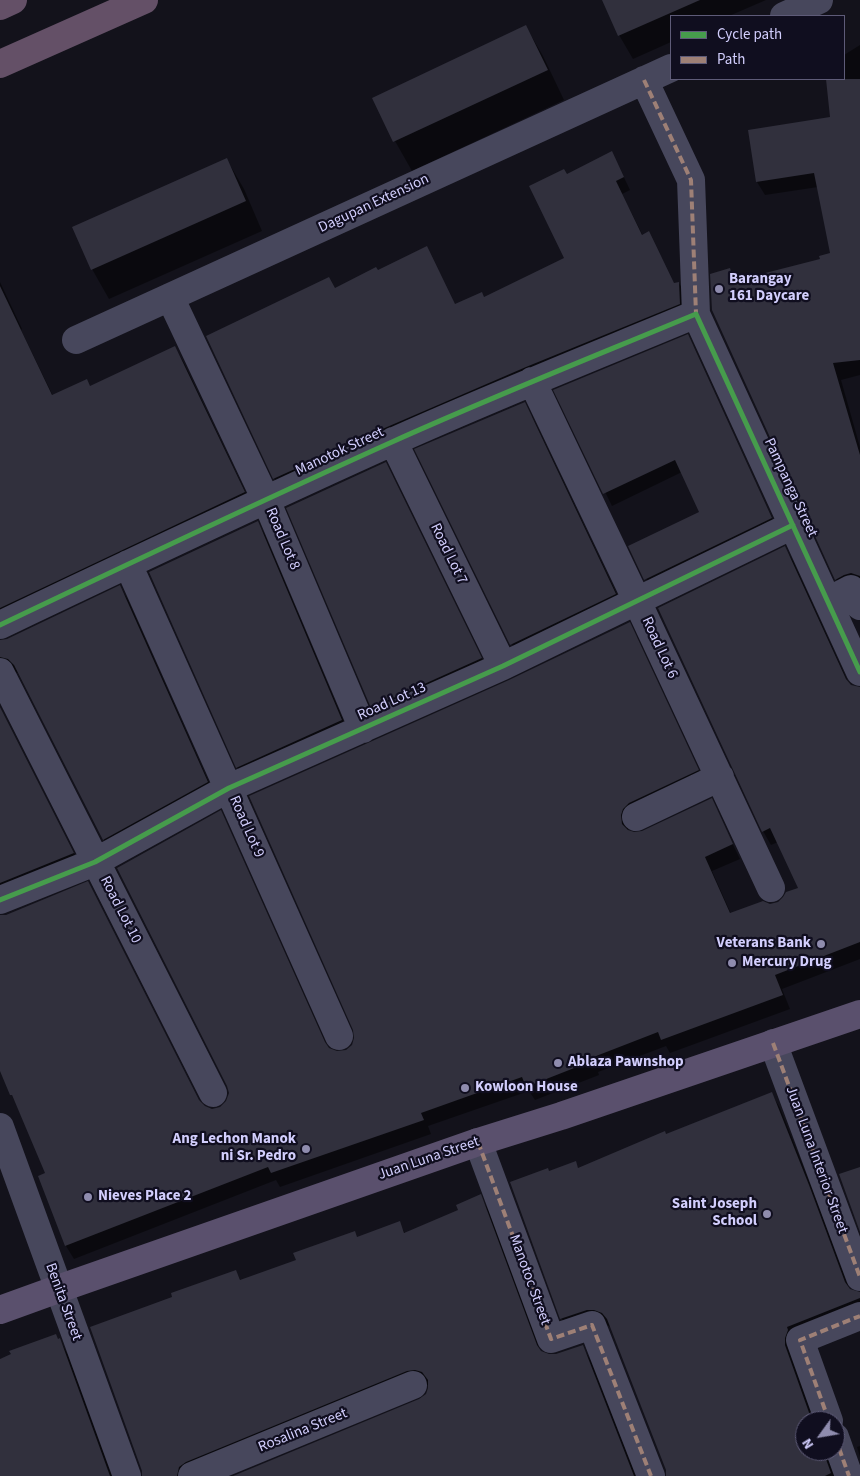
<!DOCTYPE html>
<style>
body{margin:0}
#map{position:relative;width:860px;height:1476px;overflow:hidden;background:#13121b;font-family:"Source Sans 3",sans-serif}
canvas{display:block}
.legend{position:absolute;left:670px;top:15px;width:175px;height:65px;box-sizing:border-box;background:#100e1f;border:1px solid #5e5b78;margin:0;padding:6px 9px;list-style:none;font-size:15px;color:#d2cefd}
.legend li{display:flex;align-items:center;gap:10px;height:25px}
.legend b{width:25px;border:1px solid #5e5b78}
.north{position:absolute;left:795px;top:1411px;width:50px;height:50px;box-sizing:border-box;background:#100e1f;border:1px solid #5e5b78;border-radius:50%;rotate:238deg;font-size:14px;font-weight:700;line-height:20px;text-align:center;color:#d2cefd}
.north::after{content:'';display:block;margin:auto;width:18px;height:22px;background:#8f8cae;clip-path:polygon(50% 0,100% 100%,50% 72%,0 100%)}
</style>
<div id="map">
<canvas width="860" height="1476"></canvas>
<ul class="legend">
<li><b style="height:6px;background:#469c4c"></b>Cycle path</li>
<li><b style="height:6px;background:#9e8076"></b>Path</li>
</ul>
<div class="north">N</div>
</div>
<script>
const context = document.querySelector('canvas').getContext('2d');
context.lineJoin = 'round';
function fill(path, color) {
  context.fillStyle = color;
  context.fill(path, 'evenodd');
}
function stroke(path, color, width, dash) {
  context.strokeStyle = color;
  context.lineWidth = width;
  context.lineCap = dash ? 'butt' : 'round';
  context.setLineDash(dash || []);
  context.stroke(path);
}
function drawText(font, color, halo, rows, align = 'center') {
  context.font = font + ' "Source Sans 3",sans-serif';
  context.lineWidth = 4.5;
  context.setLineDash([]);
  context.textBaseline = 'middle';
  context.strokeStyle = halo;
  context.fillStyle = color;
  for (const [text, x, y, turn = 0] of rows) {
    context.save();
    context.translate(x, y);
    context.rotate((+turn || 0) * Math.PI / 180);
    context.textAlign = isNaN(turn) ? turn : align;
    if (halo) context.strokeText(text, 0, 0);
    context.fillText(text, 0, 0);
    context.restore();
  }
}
const shadow = new Path2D(`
 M604,0H766L729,16H671V42L633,59L619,35Z
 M526,27L543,56L564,100L412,171L395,141L374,98Z
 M860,45V375L841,380L860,447V587L844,593L836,579L730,270L736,281L821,260L832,254L818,187L765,195L757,182L831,118L827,79H844V55Z
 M227,160L244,189L262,231L109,299L92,269Z
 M618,165L630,190L622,194L643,236L674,284L679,283L686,295V316L282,491L274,478L207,337L335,289L377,272L456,306L484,298L566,258V175Z
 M0,282L22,329L21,330L53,396L90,387L177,351L185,365L252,506L0,625Z
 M688,336L695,349L778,531L653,592L630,546L701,512L682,472L612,506L555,390Z
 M532,416L623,607L519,658L416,450Z
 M393,476L488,671L379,720L372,707Z
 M257,522L265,535L349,734L245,780L237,767Z
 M785,548L793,561L848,682L860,700V959L782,989L790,1009L670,1053L666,1046L598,1072L599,1075L535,1100L529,1091L428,1126L431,1134L280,1187L276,1180L74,1259L66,1246L40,1177L47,1174L0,1068V916L204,1107L212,1110L220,1108L227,1102L230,1093L220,812L228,826L328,1048L338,1053L346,1051L353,1045L637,637L705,784L630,823L628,830L634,834L643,832L711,800L740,859L712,871L731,914L779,903L800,888L778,842L771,845L763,831Z
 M120,587L128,600L215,796L111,853L18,673L10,670L0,672V641L7,640Z
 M0,707L81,867L0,901Z
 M771,1093L780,1108L817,1201L850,1291L860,1293V1316L794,1342L815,1421H805V1451H828L835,1476H667V1470L611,1327L604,1324L570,1334L562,1319L511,1183L575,1163L579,1169Z
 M480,1196L489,1211L541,1353L548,1356L556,1355L582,1346L591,1361L636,1476H236L420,1401L427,1395L430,1386L425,1384L196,1476H143L174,1298L236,1272L241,1281L399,1223L405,1233L460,1210Z
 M60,1340L68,1355L112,1476H0V1359Z
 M860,1446V1457L857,1447Z`);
const building = new Path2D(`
 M602,0H700L618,36Z
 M526,25L548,70L393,142L372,98Z
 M826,79H860V360L833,363L860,455V576L851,573L844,575L835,580L712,310L710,274L730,268L734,281L820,259L819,256L830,253L814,173L756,182L748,130L830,117Z
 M612,151L624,177L616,181L642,235L649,231L674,283L679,282L680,304L526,367L387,427L273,479L206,336L329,277L335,288L376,267L378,270L427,246L455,304L482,292L484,297L564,258L529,186L564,169L567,174Z
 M227,158L246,201L91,270L72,227Z
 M0,286L52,395L87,379L90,386L175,346L245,492L0,608Z
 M688,334L772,518L644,580L628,546L699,512L675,460L603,494L553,390Z
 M525,402L616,594L510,645L414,449Z
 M386,462L482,658L371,708L286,508Z
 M258,521L342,720L236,768L149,572Z
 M785,546L846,679L851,685L860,687V942L775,975L783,995L661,1040L658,1032L591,1058L592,1061L526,1087L522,1077L421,1113L424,1120L271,1173L268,1167L65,1246L38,1176L45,1173L12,1095H10L0,1071V915H6L88,881L199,1100L205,1106L212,1109L220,1107L226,1101L229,1093L227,1086L117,868L221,810L325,1042L329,1048L337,1051L346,1050L352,1045L354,1038L353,1030L249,796L509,680L630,622L699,770L629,803L623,809L621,815L622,824L628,830L634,832L642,831L712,798L733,844L705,857L730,913L763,901L770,904L778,902L783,897L786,892L798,888L770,828L762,832L658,608Z
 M120,585L208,782L103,840L14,665L8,659L0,657V640L7,639Z
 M0,707L74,853L0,883Z
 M772,1092L809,1185L845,1282L850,1289L860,1292V1298L787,1327L788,1330L785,1338V1345L812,1421H805V1451H823L831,1473L825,1476H666V1470L607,1319L602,1313L594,1310H587L560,1319L510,1182L548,1168L549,1171L576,1161L578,1168L665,1131L666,1134Z
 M860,1167V1232L839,1174Z
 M481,1194L537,1345L541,1351L549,1354H556L583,1345L634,1476H233L419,1399L426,1394L428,1388V1380L422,1372L415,1370L407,1371L186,1462L179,1467L177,1476H142V1471L90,1327L172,1297L171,1293L236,1270L240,1280L296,1260L293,1253L355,1231L357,1237L400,1221L404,1233L458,1210L456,1205Z
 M56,1334L58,1339L60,1338L110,1476H0V1359L11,1354L9,1351Z`);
const minor = new Path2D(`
 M784,16L819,0
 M644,80L691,180L696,314L860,672
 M170,297L266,500L363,729
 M76,340L671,68
 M532,381L637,601L771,888
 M393,441L503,666
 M128,564L339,1036
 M828,601L851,589L860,606
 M0,625C130,563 261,501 392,442C492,397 595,356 696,314
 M0,672L213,1093
 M636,817L720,777
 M0,900L95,862L229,788L503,666L793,525
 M773,1043L860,1277
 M0,1127L127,1476
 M478,1142L551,1339L592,1325L651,1476
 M829,1421L800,1340L860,1316
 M835,1437L849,1476
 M192,1476L413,1385`);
const major = new Path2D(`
 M0,1310L58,1289L478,1142L561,1116L860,1014`);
const highway = new Path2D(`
 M0,6L13,0
 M0,64L144,0`);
const quiet = new Path2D(`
 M644,80L691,180L696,314
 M773,1043L860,1277
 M478,1142L551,1339L592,1325L651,1476
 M829,1421L800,1340L860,1316
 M835,1437L849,1476`);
const cycleway = new Path2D(`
 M0,625C130,563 261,501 392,442C492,397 595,356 696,314L860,672
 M0,900L95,862L229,788L503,666L793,525`);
const markers = [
 [719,289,5,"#8f8cae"],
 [821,944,5,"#8f8cae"],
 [732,963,5,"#8f8cae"],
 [558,1063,5,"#8f8cae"],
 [465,1088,5,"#8f8cae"],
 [306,1149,5,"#8f8cae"],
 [88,1197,5,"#8f8cae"],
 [767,1214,5,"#8f8cae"]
];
const streetNames = [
 ["Dagupan Extension",374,204,-25],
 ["Manotok Street",340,452,-25],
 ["Pampanga Street",790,488,65],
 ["Road Lot 8",282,539,67],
 ["Road Lot 7",448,554,64],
 ["Road Lot 6",659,648,65],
 ["Road Lot 13",392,702,-24],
 ["Road Lot 9",246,827,66],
 ["Road Lot 10",120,910,63],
 ["Juan Luna Street",429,1159,-19],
 ["Juan Luna Interior Street",816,1160,70],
 ["Manotoc Street",529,1280,70],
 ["Benita Street",63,1302,70],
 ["Rosalina Street",303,1431,-22]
];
const poiNames = [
 ["Barangay",729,280],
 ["161 Daycare",729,297],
 ["Veterans Bank",811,944,"right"],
 ["Mercury Drug",742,963],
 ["Ablaza Pawnshop",568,1063],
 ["Kowloon House",475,1088],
 ["Ang Lechon Manok",296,1140,"right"],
 ["ni Sr. Pedro",296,1157,"right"],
 ["Nieves Place 2",98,1197],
 ["Saint Joseph",757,1205,"right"],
 ["School",757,1222,"right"]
];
fill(shadow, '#0007');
fill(building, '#31303d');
stroke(minor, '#47475c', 28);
stroke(major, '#5a506d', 28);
stroke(highway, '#645067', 28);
stroke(quiet, '#9e8076', 4, [8, 4]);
stroke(cycleway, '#469c4c', 5);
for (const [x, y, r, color] of markers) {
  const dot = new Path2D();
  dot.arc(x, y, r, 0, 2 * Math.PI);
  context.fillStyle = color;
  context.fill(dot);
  stroke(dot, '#100e1f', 2);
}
drawText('15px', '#d2cefd', '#100e1f', streetNames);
drawText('bold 15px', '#d2cefd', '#100e1f', poiNames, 'left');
</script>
